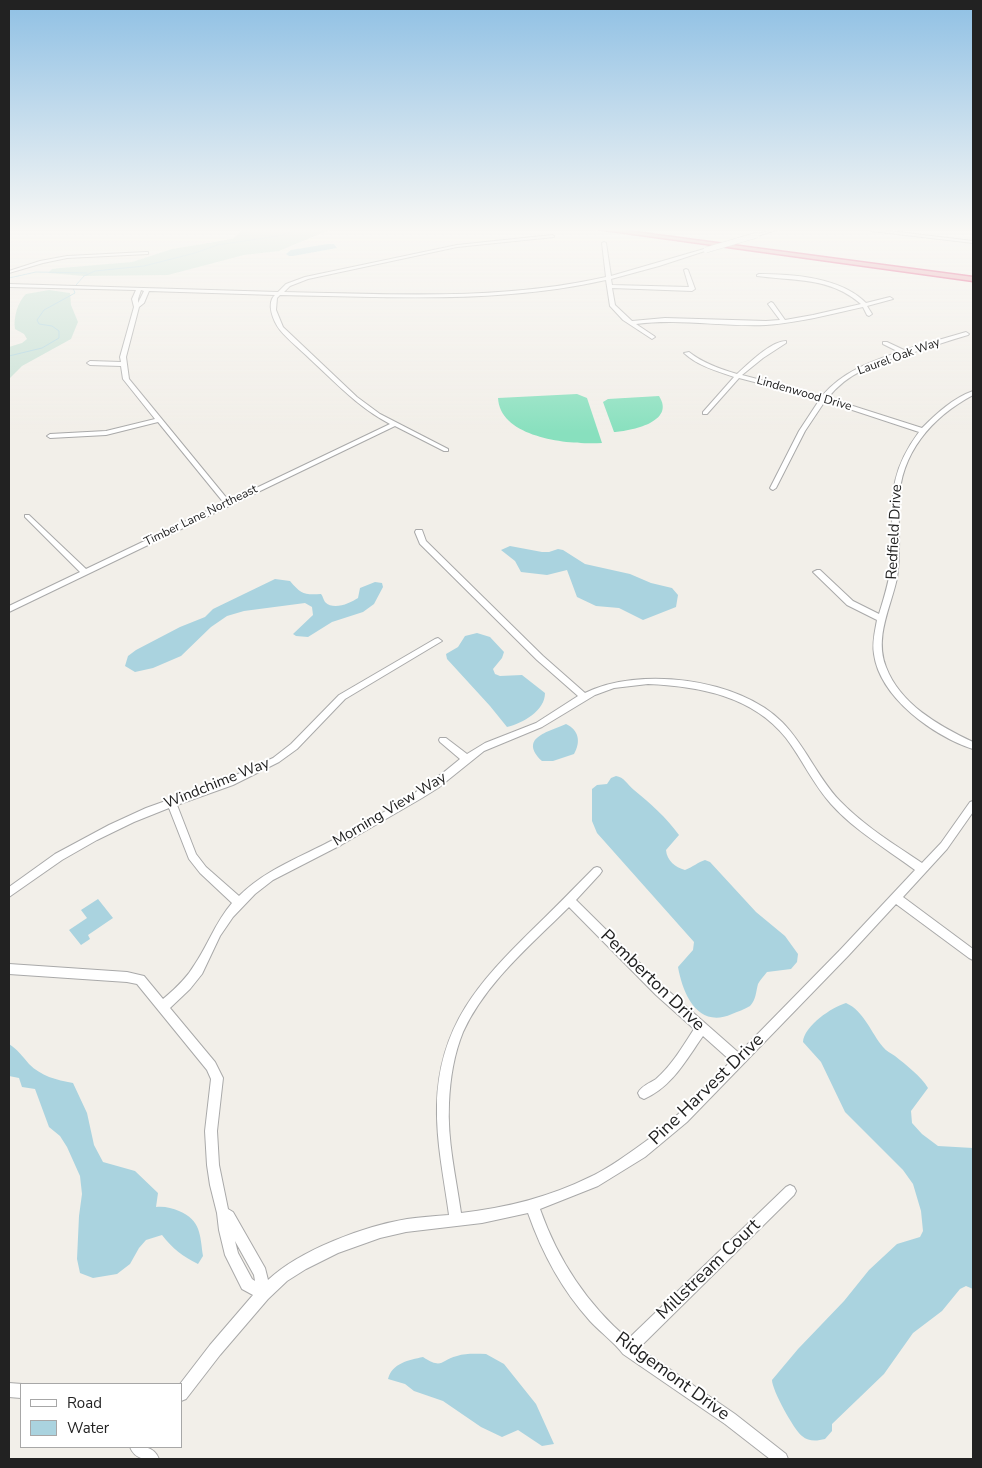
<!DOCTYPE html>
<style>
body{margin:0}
#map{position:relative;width:982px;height:1468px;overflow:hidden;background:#f2efe9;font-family:"Nunito Sans",sans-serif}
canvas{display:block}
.frame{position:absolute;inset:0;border:10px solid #222;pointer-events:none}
.legend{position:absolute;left:20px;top:1383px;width:162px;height:65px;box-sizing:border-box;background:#fff;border:1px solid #a7a7a7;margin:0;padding:6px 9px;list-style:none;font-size:15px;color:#222}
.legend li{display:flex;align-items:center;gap:10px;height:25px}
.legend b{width:25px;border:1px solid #a7a7a7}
</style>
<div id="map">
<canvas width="982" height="1468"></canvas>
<div class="frame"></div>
<ul class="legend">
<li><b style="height:6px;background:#fff"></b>Road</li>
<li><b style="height:14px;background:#aad3df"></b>Water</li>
</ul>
</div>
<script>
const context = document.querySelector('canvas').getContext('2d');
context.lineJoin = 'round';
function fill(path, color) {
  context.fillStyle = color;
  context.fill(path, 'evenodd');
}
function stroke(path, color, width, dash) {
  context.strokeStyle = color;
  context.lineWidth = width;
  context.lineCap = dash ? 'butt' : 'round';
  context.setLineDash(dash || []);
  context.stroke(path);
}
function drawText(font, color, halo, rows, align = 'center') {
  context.font = font + ' "Nunito Sans",sans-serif';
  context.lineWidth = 4;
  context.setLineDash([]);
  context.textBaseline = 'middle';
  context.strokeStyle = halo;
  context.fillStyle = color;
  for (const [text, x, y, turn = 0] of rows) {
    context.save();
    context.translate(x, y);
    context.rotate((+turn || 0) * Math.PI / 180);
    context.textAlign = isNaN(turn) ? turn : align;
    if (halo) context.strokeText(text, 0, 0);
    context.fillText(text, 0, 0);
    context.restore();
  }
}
const wetland = new Path2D(`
 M242,228H334L279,251L244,255L168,275L84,276L48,273L52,269L60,268L132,262L172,249L232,239L238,235Z
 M49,290L70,293L71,305L78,322L71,339L22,366L9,379V347L22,343L27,339L24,334L15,329C13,318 18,301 26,294Z`);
const pitch = new Path2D(`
 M577,394L587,398L602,443C572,445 500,439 498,398Z
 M659,396C676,422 631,431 614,432L603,402L608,399Z`);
const water = new Path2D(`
 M327,244H334L337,248L293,256H289L286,254L291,250Z
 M510,546L542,552H549L558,549L563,550L585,564L630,574L651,583L672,588L678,595L676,607L643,620L619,608L596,606L577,597L567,570L547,575L521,572L515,561L501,550Z
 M275,579L290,581C301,594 304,595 321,594C323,596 323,599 325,602C334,611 350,603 358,598L360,588L375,582L382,583L383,587L374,604L363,612L332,622L308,637L296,636L293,634L313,615L312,607L305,603L244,611L227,616L211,627L181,656L153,668L135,672L125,666L128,656L136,650L180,627L205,617L213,609Z
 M477,633L490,637L504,652L502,658L493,669L495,674L500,676L522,675L545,693C545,711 523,723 507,727L490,706L447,659L446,654L458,647L465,636Z
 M566,724C579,730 581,742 574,754L553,761H542C518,738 548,732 566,724Z
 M616,776C624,777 627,784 634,790C650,803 666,817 679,835L666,850C667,861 675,867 685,870C693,867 698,862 705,860L710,862L756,912L785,936L798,954L797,962L791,969L767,972C764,976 760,980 758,984C756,991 756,1000 750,1006C745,1009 737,1012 732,1014C698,1029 683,995 678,967L693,950L694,942L597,833L592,821V789L597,785L607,784L611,778Z
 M98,899L113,918L88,935L90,939L81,945L69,930L87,918L81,910Z
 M846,1003C864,1011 871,1033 883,1047C886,1051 891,1053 895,1056C906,1065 921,1076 928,1088L911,1111L912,1123L922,1134L938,1146L973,1148V1289L966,1286L960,1289L942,1311L913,1333L884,1374L832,1424V1431L825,1439C817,1441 809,1442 802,1436C794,1430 772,1390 772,1380L798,1349L844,1301L869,1270L897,1244L920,1237L923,1231L921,1211L913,1184L903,1170L845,1112L821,1062L803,1042C804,1026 832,1007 846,1003Z
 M9,1044C18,1050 22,1056 29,1064C41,1076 56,1080 73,1083L87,1113L94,1145L103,1162L135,1171L158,1193L156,1207C164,1206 172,1208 179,1211C201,1220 200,1235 203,1256L198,1264C182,1256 173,1249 162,1235L146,1240L139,1248L130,1264L117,1274L93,1278L80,1273L77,1259L79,1216L82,1194L80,1176L67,1147L60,1136L49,1127L35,1089L22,1087L19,1078L9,1076Z
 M486,1354L504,1364L536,1404L554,1444L542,1446L518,1430L502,1437L481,1427L443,1401L414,1391L405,1384L388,1379C392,1363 409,1360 423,1357C443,1370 440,1360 457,1356C466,1353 477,1354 486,1354Z`);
const stream = new Path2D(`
 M9,278L36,272L87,273
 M76,285L84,276L95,271L144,266L195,253L217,245L278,236L305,228
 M9,356L42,348L59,338V331L52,326L39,324L37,320L44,310L75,293L73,288`);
const minor = new Path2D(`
 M778,228H783L757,236L755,235Z
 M873,229L973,241V243L871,231V229Z
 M552,235L554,236V237L457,247L308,279L290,286L284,292C391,294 500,301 606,277L602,243L604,242L606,243L611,276L704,249L708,250L659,266L611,279L612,285L689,287L684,270L686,269L688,270L695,289L692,291L612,288L615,305L632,321L665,318L766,321L780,320L768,304L771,302L773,303L785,320L813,315L861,304C830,277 795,281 757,276V275L759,274C792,274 841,277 866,303L890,297L893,299L867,306L872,314L869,316L867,315L863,307C831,314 798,323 766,325C722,327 679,318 636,324L654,336L655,337L652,339L623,320L610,306L606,280C500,304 389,297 280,295L277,298L276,310L283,327L357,397L380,414L448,449V451H444L395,426L9,612V606L80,572L25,517V515H29L86,569L224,503L158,422L106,435L50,438L47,436L50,434L106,431L155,419L123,379L121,366L90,365L87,363L90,361L121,362L120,357L134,307L132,299L136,290L9,287V284L278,292L286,284L305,277L457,245ZM141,290L144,291L138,303V299ZM149,291L275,295C266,303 273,321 280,330C288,340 300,349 310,359C336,383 359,408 390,424L229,501L129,379L126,357L139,307L144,303Z
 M146,252H148V254L67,258L43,263L9,273V271L40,261L67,256Z
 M966,332L969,334L968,335C947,341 925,349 905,355C876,363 847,373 828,398L922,428C936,414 953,398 973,391V395C932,417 900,453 899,502C898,527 901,553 897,578C891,607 874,637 886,667C900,704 939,726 973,742V749C934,736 880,698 874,654C872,643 875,631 877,620L847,605L813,572L817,570H820L853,601L879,614C884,598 889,582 891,565C896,509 882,482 919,432L825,401L805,431L776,488L773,490L771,489L770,488L799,431L820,399L739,378L707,414H703V412L734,377C717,371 698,366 684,353L689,352C703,363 720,369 737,374C748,364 771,341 786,341V343L763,358L742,375L822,396C842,372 870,362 899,352L883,344V342H887L904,350Z
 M416,530H422L426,541L543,656L585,693C638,666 739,678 782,722C805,745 817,777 840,801C864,826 894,844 922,863L941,843L970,802L973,801V812L947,849L903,897L973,949V960L969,958L896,904L848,956L687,1122L645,1157L598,1186L540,1209C558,1260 587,1304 628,1339L786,1187L790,1185L794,1187L796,1191L794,1195L639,1348L735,1414L786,1454L788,1459H770L725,1424L623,1354C614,1342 600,1332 590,1321C562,1290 542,1253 528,1213L482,1223L406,1232L380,1238L338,1253L306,1269L287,1281L268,1299L220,1355L186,1399L181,1401V1384H180L210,1345L253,1295L242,1289L225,1255L219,1230L217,1213L210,1185L207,1165L205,1131L211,1079L207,1070L137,984L127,982L9,974V964L127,972L144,976L163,999C175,989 187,978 195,964C209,943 215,923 232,903L200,873L189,859L169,808L134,822L97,840L62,860L9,897V887L55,854L109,825L146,808L227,779L273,758L291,744L339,695L435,639L438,638L442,641L345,699L297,749L279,762L233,785L177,805L196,854L206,867L239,896C264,871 296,859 327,843C374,819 420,793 460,759L440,742L439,740L440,738H446L467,754L485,743L536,723L578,696L537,660L420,544L415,532ZM648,684C698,686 753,696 786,738C802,759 813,784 831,804C855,831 887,849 915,870L840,950L739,1053L664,987L576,900L600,874L602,871L600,868L597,867L594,868C573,889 553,910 532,930C479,982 439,1026 437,1105C436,1142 444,1178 449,1215C435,1216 421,1217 407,1219C364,1226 300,1250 268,1280L265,1268L233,1212L228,1209L219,1165L217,1131L223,1078L215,1062L170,1008L190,989L202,974L220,936L233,917L255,894L273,880L341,845L422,798L438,788L484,751L542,727L595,695L614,688ZM569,907L656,995L694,1029C683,1046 672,1065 656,1079C650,1083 641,1086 638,1093L640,1097L644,1099C672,1087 686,1060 703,1036L731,1061C701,1092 671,1125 635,1149C621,1159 605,1170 590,1177C550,1197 505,1208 461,1213C456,1177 447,1140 449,1103C450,1079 454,1054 463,1032C486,982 531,945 569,907ZM235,1241L254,1275L255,1281L252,1279L238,1253Z
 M9,1383L22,1384L21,1398L9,1397Z
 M130,1447C142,1446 154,1446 159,1459C147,1460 135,1460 130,1447Z`);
const highway = new Path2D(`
 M590,228H604L973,277V281Z`);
const minorBridge = new Path2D(`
 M706,250L757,235`);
const farStreetnames = [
 ["Laurel Oak Way",899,357,-20],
 ["Lindenwood Drive",804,394,16],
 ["Timber Lane Northeast",201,516,-26]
];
const streetNames = [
 ["Redfield Drive",895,532,-87],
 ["Windchime Way",217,784,-22],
 ["Morning View Way",390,810,-31]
];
const nearStreetnames = [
 ["Pemberton Drive",652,981,44],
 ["Pine Harvest Drive",707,1090,-44],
 ["Millstream Court",709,1270,-44],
 ["Ridgemont Drive",672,1377,36]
];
fill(wetland, '#c6e0d4');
fill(pitch, '#88e0be');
fill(water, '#aad3df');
stroke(stream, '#aad3df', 1);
stroke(minor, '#a9a9a9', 2);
stroke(highway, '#dc2a67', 3);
fill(minor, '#fff');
fill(highway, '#e892a2');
stroke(minorBridge, '#a9a9a9', 6, []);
stroke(minorBridge, '#fff', 5);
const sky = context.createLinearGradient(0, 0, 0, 433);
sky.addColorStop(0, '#8fc0e4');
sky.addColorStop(0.53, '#f9f8f5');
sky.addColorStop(1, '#f9f8f500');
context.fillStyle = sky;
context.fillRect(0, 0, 982, 433);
drawText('12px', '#222', '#fff', farStreetnames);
drawText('15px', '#222', '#fff', streetNames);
drawText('18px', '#222', '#fff', nearStreetnames);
</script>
